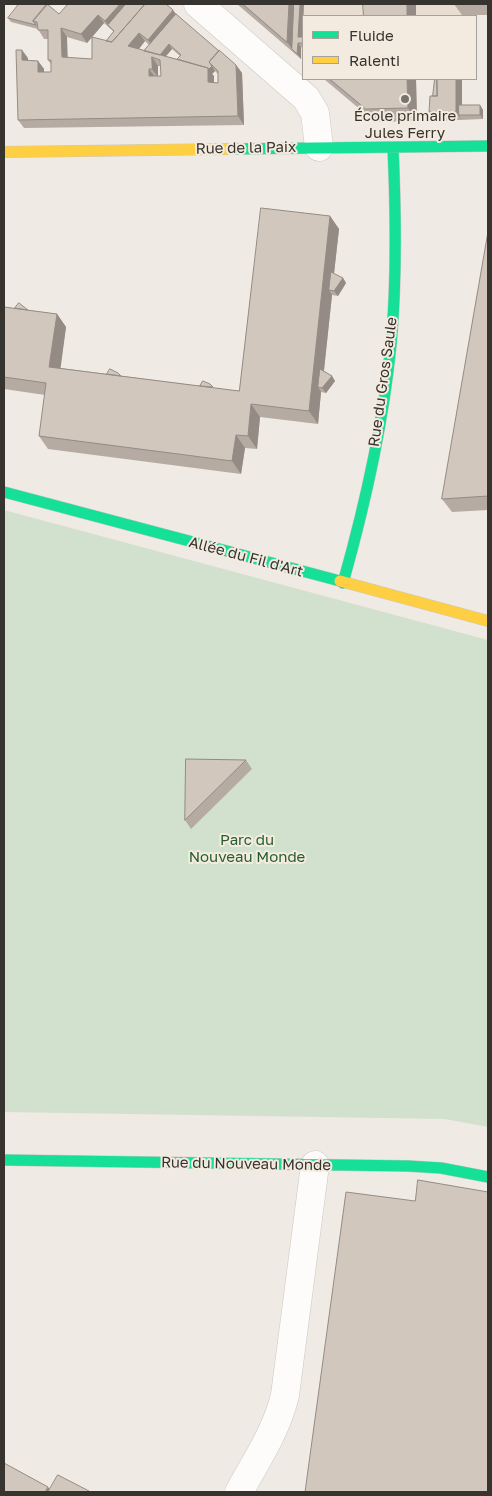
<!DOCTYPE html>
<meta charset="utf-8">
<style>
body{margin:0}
#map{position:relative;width:492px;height:1496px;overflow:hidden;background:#f0eae4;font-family:"Golos Text",sans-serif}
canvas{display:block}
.frame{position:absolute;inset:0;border:5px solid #37332f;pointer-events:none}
.legend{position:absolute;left:302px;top:15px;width:175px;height:65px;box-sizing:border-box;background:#f4ebe0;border:1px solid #a8a199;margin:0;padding:6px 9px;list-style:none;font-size:15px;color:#37332f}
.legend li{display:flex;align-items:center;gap:10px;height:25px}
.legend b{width:25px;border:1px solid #a8a199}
</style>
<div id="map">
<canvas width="492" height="1496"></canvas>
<div class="frame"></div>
<ul class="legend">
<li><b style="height:6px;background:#16e098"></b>Fluide</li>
<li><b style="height:6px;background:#ffcf43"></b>Ralenti</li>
</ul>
</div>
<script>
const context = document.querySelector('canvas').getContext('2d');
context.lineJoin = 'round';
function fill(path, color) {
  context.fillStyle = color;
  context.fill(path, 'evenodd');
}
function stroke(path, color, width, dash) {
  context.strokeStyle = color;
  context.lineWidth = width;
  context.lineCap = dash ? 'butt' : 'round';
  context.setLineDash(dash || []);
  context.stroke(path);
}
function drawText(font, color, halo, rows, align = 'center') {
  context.font = font + ' "Golos Text",sans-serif';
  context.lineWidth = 4;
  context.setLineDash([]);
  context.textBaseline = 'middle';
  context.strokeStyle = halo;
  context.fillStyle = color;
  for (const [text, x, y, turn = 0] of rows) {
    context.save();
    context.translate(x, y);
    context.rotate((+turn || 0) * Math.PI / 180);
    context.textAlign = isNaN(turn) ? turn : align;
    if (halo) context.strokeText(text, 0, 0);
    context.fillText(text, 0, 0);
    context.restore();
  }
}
const built = new Path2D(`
 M238,4H488V15L462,14V16H303V60Z`);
const green = new Path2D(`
 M4,510L488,640V1127L445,1119L4,1112Z`);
const street = new Path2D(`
 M198,4L306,98L315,113L319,147
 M239,1492C256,1461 277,1430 285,1395L315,1165`);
const fast = new Path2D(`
 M229,149L488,146
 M4,492L340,581
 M343,583C365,505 383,426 391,345C397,280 396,214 393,148
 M4,1160L408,1166L441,1168L488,1177`);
const slow = new Path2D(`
 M4,152L229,149
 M340,581L488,621`);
const wall = new Path2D(`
 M237,4H304L302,37H303V48L301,47V59Z
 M454,4H488V15H462Z
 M59,14H176L219,51L236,65L242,73L244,125L24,128L18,120L28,58V60L38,61L44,69V72H51V64L48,60V39H44L38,29L11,22L8,18ZM104,23L114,32L106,41L92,37ZM67,37L87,43L92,37V59L67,58ZM145,41L149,45L144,51L139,49ZM172,49L180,56L177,59L166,56ZM158,66H161V76H158ZM215,71L218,74V83H214V76L212,74Z
 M324,79H416L417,121L375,122Z
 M435,79H462V105H480L483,110V119L435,121L429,112L433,96Z
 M330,216L339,229L334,274L343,278L346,283L338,296L332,295L324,371L332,376L335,381L326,393L321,392L318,424L260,417L257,449L245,448L241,474L48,449L39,436L45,395L4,389V307L57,314L66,327L60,368L239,391Z
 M488,232V510L452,512L442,499Z
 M186,759L246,760L252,769L191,829L185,820Z`);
const shadedWall = new Path2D(`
 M120,4H133L108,25L111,30L105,21Z
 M289,4H297L292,49L287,42Z
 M300,4H304L302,41L298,37Z
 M407,4H416V16H407Z
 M173,10L179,18L154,48L148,40Z
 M98,15L104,23L87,43L81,34Z
 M61,28L67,37L68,66L62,57Z
 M139,33L145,41L134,55L128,46Z
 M298,43L301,47V59L297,54Z
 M169,44L172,49L162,61L158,58Z
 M22,50L28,58V69L22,60Z
 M152,57L158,66V77L152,69Z
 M38,61L44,69V80L38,72Z
 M236,65L242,73L244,125L238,116Z
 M212,66L215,71L212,74L214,76V91L208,82V68Z
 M149,69L155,77L149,76Z
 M407,79H416L417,121L408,108Z
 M456,79H462V115H459L462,120L456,112Z
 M480,105L483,110V119L480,115Z
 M330,216L339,229L332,291L329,290L332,295L322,388L318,387L321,392L318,424L309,411Z
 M343,278L346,283L338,296L334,291Z
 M57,314L66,327L59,380L49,367Z
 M332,376L335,381L326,393L322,388Z
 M251,404L260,417L257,449L248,436Z
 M236,435L245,448L241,474L232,461Z
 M48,1487L52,1492H45Z`);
const building = new Path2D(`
 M19,4H45L47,5L33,21L36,25L8,18Z
 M47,4L59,14L68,4H120L105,21L98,15L81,34L61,28L62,57L92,59V37L112,42L145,4H166L173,10L148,40L139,33L128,46L208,68V82L218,83V71L209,62L219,50L236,65L238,116L18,120L16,50H22V60L38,61V72H51V60H48V30H38L37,22L33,21ZM152,57L160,60L161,76H149V69H152Z
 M126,4H145L112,42L106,41L114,31L108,25Z
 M243,4H289L287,42Z
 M294,4H300L298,37H303V43H298L297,54L292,49Z
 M363,4H407V16H364Z
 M176,14L219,51L209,62L212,66L209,69L208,68L177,59L181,55L169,44L160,55L144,51Z
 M330,79H407L408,108L366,109Z
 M435,79H437V96H433Z
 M437,79H456V112H429L430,96H437Z
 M459,105H480V115H459Z
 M261,208L330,216L309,411L251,404L248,436L236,435L232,461L39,436L46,383L4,377V307L57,314L49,367L239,391Z
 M488,232V496L442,499Z
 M331,272L343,278L334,291L329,290Z
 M19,303L28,310L15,308Z
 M110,369L118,373L121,376L107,374Z
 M320,369L332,376L322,388L318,387Z
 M203,381L210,384L213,387L200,386Z
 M186,759L246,760L185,820Z
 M418,1180L488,1192V1492H305L346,1192L415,1201Z
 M4,1463L48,1487L45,1492H4Z
 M58,1475L89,1491L88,1492H48Z`);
const markers = [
 [405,99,5,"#78736e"]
];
const poiNames = [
 ["École primaire",405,116],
 ["Jules Ferry",405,133]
];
const streetNames = [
 ["Rue de la Paix",246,148,-1],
 ["Rue du Gros Saule",383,382,-82],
 ["Allée du Fil d'Art",246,557,15],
 ["Rue du Nouveau Monde",246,1164,1]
];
const parkNames = [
 ["Parc du",247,840],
 ["Nouveau Monde",247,857]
];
fill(built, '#e8ddd1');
fill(green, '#d2e1ce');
stroke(street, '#ccc8c3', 29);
stroke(fast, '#ccc8c3', 12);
stroke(slow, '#ccc8c3', 12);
stroke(street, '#fdfcfb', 28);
stroke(fast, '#16e098', 11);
stroke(slow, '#ffcf43', 11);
fill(wall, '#b5aba3');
fill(shadedWall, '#938b84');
fill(building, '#d2c7bd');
stroke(building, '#938b84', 1);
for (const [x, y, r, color] of markers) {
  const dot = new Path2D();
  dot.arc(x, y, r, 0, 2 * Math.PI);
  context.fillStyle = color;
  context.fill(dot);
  stroke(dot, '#f4ebe0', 2);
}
drawText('15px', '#37332f', '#f4ebe0', poiNames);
drawText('15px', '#37332f', '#f4ebe0', streetNames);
drawText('15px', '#235f2d', '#f4ebe0', parkNames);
</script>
